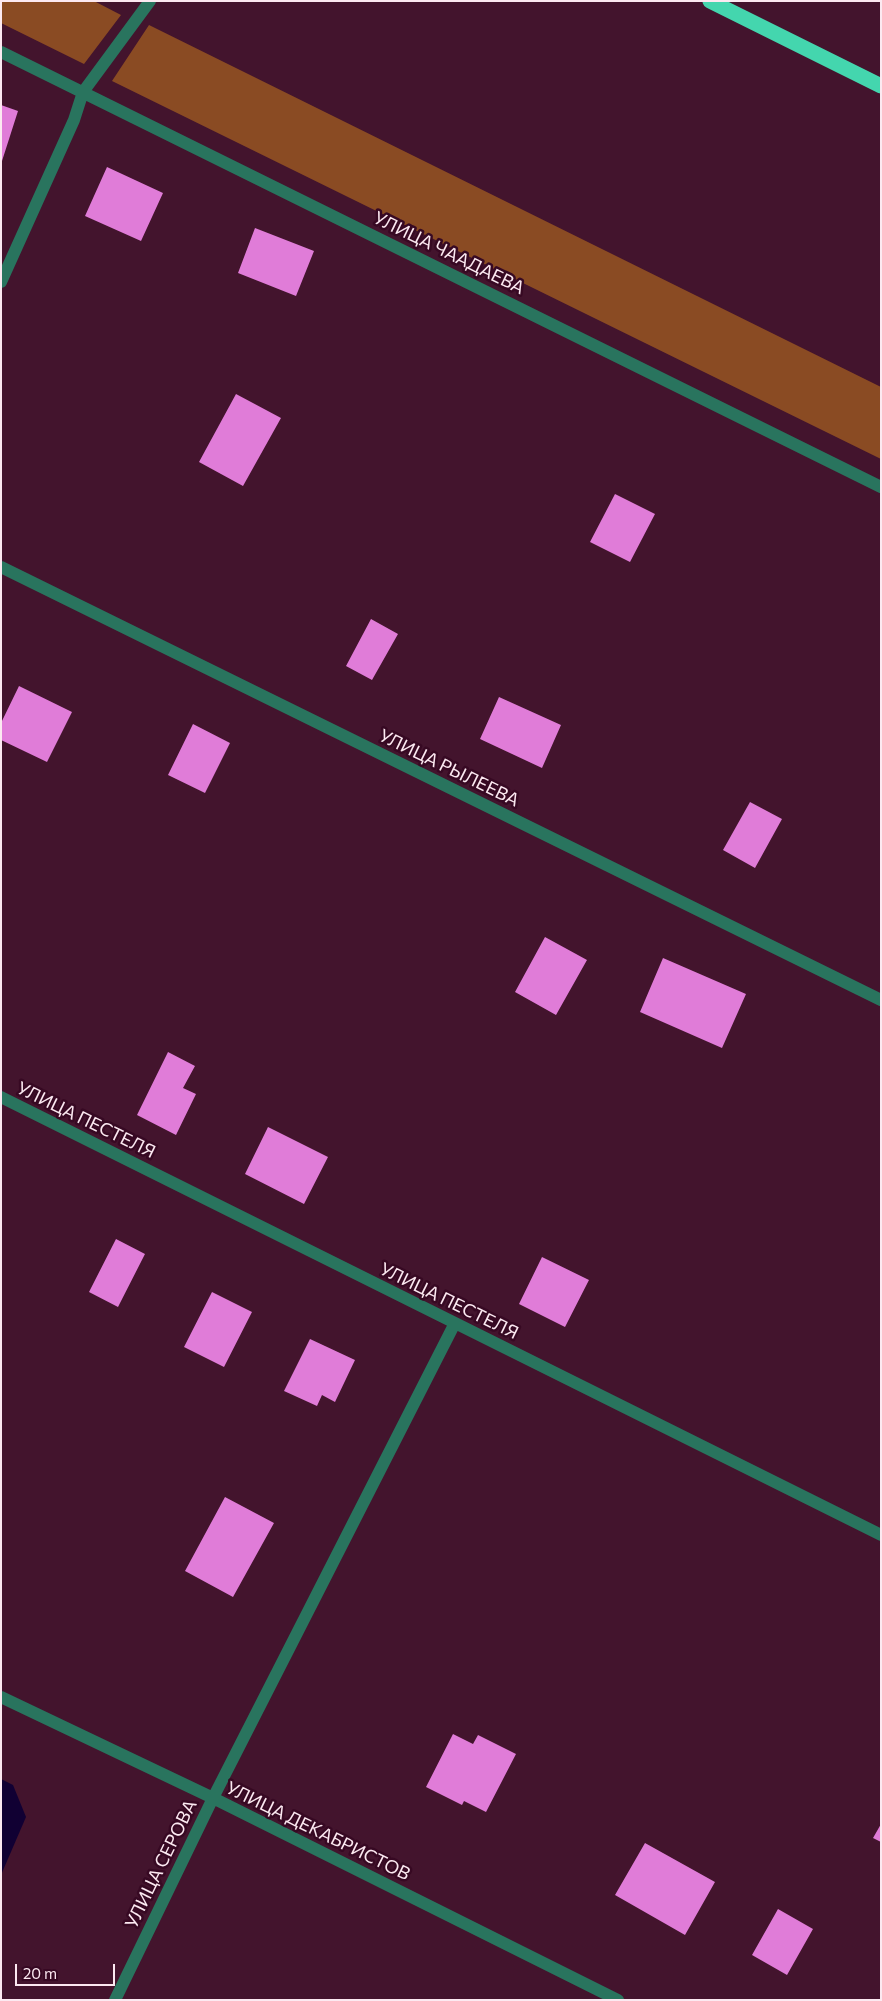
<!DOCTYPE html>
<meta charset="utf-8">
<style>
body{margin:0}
#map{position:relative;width:882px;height:2001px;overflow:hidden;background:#43142d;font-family:Commissioner,sans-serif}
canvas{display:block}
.frame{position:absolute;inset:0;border:2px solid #fce9f1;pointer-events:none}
.scale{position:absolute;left:15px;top:1964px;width:100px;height:22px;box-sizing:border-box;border:2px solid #fce9f1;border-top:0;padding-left:6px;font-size:15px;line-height:18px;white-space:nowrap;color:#fce9f1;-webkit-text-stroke:4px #370923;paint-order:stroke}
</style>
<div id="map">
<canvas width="882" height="2001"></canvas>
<div class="frame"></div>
<div class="scale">20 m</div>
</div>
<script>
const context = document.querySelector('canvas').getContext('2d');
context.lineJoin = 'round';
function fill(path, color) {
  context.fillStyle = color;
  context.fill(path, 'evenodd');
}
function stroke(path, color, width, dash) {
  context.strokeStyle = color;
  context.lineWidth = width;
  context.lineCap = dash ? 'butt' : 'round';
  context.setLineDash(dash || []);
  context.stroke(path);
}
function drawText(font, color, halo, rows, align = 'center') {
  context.font = font + ' Commissioner,sans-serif';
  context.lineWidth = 5;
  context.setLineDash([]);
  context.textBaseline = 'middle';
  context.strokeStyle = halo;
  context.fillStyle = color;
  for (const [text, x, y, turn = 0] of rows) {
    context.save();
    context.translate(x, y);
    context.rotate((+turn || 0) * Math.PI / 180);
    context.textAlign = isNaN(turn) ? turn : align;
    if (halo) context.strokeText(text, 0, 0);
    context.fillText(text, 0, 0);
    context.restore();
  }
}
const forest = new Path2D(`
 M1,1H94L121,15L84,64L1,23Z
 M149,25L881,387V459L112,81Z`);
const water = new Path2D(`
 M1,1779L13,1785L26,1817L1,1875Z`);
const building = new Path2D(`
 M1,105L18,111L2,161H1Z
 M107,167L163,193L141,241L85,216Z
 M255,228L314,251L296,296L238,273Z
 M236,394L281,418L243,486L199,462Z
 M615,494L655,514L630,562L590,542Z
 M371,619L398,634L372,680L346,666Z
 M19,686L72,712L47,762L1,740V723Z
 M499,697L561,725L542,768L480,739Z
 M193,724L230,743L205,793L168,775Z
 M750,802L782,819L755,868L723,850Z
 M545,937L587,960L556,1015L515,992Z
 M663,958L746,994L722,1048L640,1012Z
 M168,1052L195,1066L183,1088L196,1094L176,1135L137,1115Z
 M268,1127L328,1157L304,1204L245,1174Z
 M116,1239L145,1254L118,1307L89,1292Z
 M542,1257L589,1280L565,1327L519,1304Z
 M212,1292L252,1312L224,1367L184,1347Z
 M310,1339L355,1360L335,1402L322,1395L317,1406L284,1391Z
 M225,1497L274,1523L233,1597L185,1571Z
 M453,1734L473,1744L478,1735L516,1754L486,1812L464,1801L462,1805L426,1787Z
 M881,1824V1842L873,1838Z
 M645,1843L715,1882L685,1935L615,1895Z
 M778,1909L813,1929L787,1975L752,1955Z`);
const minor = new Path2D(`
 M1,52L881,487
 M1,282L74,120L83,92L150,1
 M1,567L881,1000
 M1,1097L881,1535
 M1,1697L213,1798L618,2000
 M115,2000L213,1798L455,1323`);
const highway = new Path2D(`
 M710,1L881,86`);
const streetNames = [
 ["УЛИЦА ЧААДАЕВА",449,253,26],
 ["УЛИЦА РЫЛЕЕВА",449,768,26],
 ["УЛИЦА ПЕСТЕЛЯ",86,1120,26],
 ["УЛИЦА ПЕСТЕЛЯ",449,1301,26],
 ["УЛИЦА ДЕКАБРИСТОВ",318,1831,26],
 ["УЛИЦА СЕРОВА",161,1864,-64]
];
fill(forest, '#8a4b23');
fill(water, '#103');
fill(building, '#e07cd8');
stroke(minor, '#29745e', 12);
stroke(highway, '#44d6ae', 15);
drawText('18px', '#fce9f1', '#370923', streetNames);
</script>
